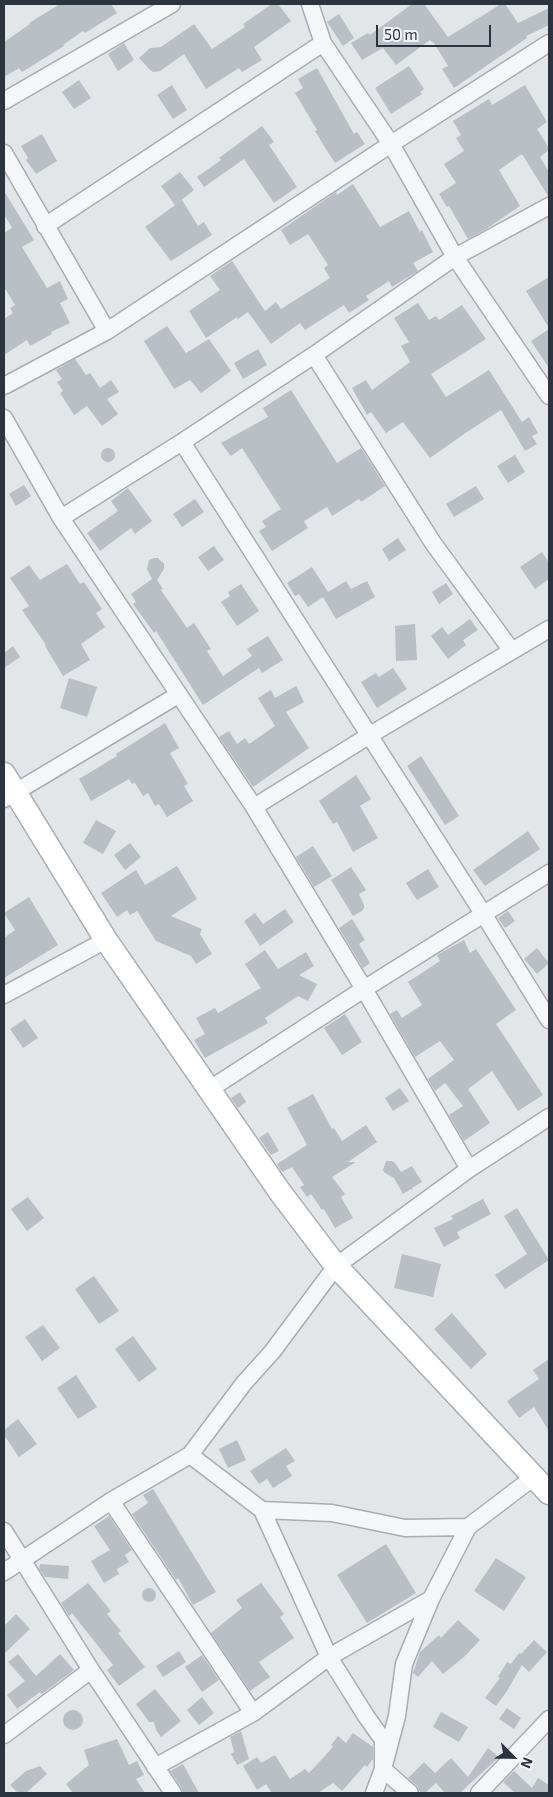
<!DOCTYPE html>
<style>
body{margin:0}
#map{position:relative;width:553px;height:1797px;overflow:hidden;background:#e2e6e9;font-family:"Exo 2",sans-serif}
canvas{display:block}
.frame{position:absolute;inset:0;border:5px solid #2c343f;pointer-events:none}
.north{position:absolute;left:488px;top:1732px;width:50px;height:50px;-webkit-text-stroke:4px #f2f4f7;paint-order:stroke;rotate:113deg;font-size:14px;font-weight:700;line-height:20px;text-align:center;color:#2c343f}
.north::after{content:'';display:block;margin:auto;width:18px;height:22px;background:#2c343f;clip-path:polygon(50% 0,100% 100%,50% 72%,0 100%)}
.scale{position:absolute;left:376px;top:25px;width:115px;height:22px;box-sizing:border-box;border:2px solid #2c343f;border-top:0;padding-left:6px;font-size:15px;line-height:18px;white-space:nowrap;color:#2c343f;-webkit-text-stroke:4px #f2f4f7;paint-order:stroke}
</style>
<div id="map">
<canvas width="553" height="1797"></canvas>
<div class="frame"></div>
<div class="north">N</div>
<div class="scale">50 m</div>
</div>
<script>
const context = document.querySelector('canvas').getContext('2d');
context.lineJoin = 'round';
function fill(path, color) {
  context.fillStyle = color;
  context.fill(path, 'evenodd');
}
function stroke(path, color, width, dash) {
  context.strokeStyle = color;
  context.lineWidth = width;
  context.lineCap = dash ? 'butt' : 'round';
  context.setLineDash(dash || []);
  context.stroke(path);
}
const building = new Path2D(`
 M60,4H111L117,13L85,33L83,31L63,45L64,46L22,72L19,68L4,77V42L30,24L29,23Z
 M272,4H278L291,21L254,47L262,60L242,72L239,68L206,89L184,54L160,71L153,72L149,69L139,58L150,48L161,47L194,24L212,49L245,27L243,24Z
 M412,4H424L448,37L501,4H505L518,23L549,8V25L526,36L527,38L454,88L442,69L448,66L434,43H433L430,40L396,65L383,48L362,60L351,43L368,33L370,35Z
 M339,14L354,38L343,46L327,22Z
 M124,43L134,60L118,71L108,54Z
 M409,66L424,89L420,92L422,94L391,114L375,88Z
 M317,68L354,134L357,132L365,144L335,163L324,146L315,131L317,130L295,93L303,88L298,79Z
 M79,80L91,98L74,109L62,92Z
 M172,85L187,110L173,119L157,95Z
 M525,85L547,122L537,129L549,148V150L540,157L549,172V196H548L522,154L499,170L520,206L486,229L468,239L449,206L447,207L439,194L456,183L444,164L464,151L456,138L461,135L453,121L489,99L492,105Z
 M262,126L274,142L269,145L297,187L274,203L244,159L204,187L197,177L221,160L219,158Z
 M42,134L57,161L36,174L26,160L28,158L21,146Z
 M180,172L194,190L175,205L161,186Z
 M353,184L380,227L409,211L420,232L422,230L433,252L413,263L418,271L392,287L389,281L366,296L369,300L349,313L344,305L305,330L300,323L271,344L248,312L238,319L237,317L206,338L189,311L220,290L210,276L232,261L265,311L276,302L281,309L330,278L324,268L328,265L308,234L290,245L281,230L336,192L337,195Z
 M4,191L34,240L22,247L47,288L60,281L68,299L60,303L70,323L51,332L52,334L30,346L27,340L4,355V319L13,313L10,308L15,305L4,287V233L12,228L4,214Z
 M182,200L198,226L204,222L212,235L171,261L145,227Z
 M549,277V328L526,291Z
 M418,303L429,320L436,316L439,320L462,305L486,339L431,374L446,397L489,370L522,422L529,417L538,433L532,436L537,444L525,451L501,410L467,432L430,458L403,422L386,433L371,412L367,415L352,388L366,380L372,390L410,362L401,346L409,342L394,318Z
 M167,326L186,353L209,339L231,371L201,393L190,380L174,389L144,341Z
 M549,329V368L531,341Z
 M258,349L267,365L243,379L234,363Z
 M75,359L86,375L90,373L100,388L111,380L119,392L107,399L118,414L102,426L87,406L74,415L60,393L63,391L57,382L62,379L56,370Z
 M291,390L337,463L361,448L385,486L361,502L359,499L332,516L327,507L304,521L308,528L272,551L259,531L266,527L262,521L281,509L242,448L231,456L221,443L268,417L263,408Z
 M101 455a7 7 0 1 1 14 0a7 7 0 1 1-14 0Z
 M515,455L525,472L508,483L497,466Z
 M24,485L31,496L16,506L9,494Z
 M476,486L484,499L454,517L446,504Z
 M128,488L152,521L135,534L131,528L100,551L87,533L118,511L111,501Z
 M195,499L204,512L182,527L173,514Z
 M398,538L406,550L389,561L382,549Z
 M214,546L224,560L208,571L198,557Z
 M542,552L549,563V579L535,589L520,567Z
 M154,558H158L164,564V569L157,580L163,589L161,590L187,628L194,623L211,649L207,651L223,676L252,656L247,649L268,636L283,660L262,673L259,668L203,705L156,631L154,633L133,604L136,602L131,594L152,579L147,569L149,560Z
 M67,564L80,584L84,582L102,609L96,613L105,627L81,644L90,660L63,676L45,646L46,645L22,610L29,606L10,578L29,565L40,580Z
 M312,567L328,592L346,581L351,589L367,581L375,597L336,619L323,597L308,607L299,594L295,596L287,583Z
 M446,583L453,594L439,604L432,592Z
 M241,584L259,611L237,626L221,602L230,596L228,592Z
 M470,619L478,630L463,640L466,645L448,659L431,636L442,627L448,635Z
 M415,624L417,660L396,661L395,626Z
 M13,646L20,657L4,668V653Z
 M393,668L407,689L377,708L361,682L376,673L379,677Z
 M69,678L97,687L87,717L60,708Z
 M296,686L304,702L286,712L309,748L253,787L219,737L229,731L237,744L245,738L249,744L275,726L258,698L271,690L275,698Z
 M165,723L179,748L170,753L188,784L184,786L193,801L167,817L159,804L155,806L148,793L143,796L135,783L132,784L129,779L91,801L79,779L117,756L116,754Z
 M421,756L459,816L445,825L407,766Z
 M356,775L371,799L360,806L378,838L353,852L337,822L333,824L319,801Z
 M96,820L116,831L103,854L83,843Z
 M528,831L540,849L485,886L473,870Z
 M130,843L141,857L125,870L114,855Z
 M313,846L332,876L314,887L296,857Z
 M177,866L197,899L171,916L202,929L200,934L212,954L196,964L191,956L156,941L137,911L130,915L127,910L117,917L101,893L136,870L145,885Z
 M351,867L366,890L359,894L364,905V908L362,911L353,916L331,880Z
 M428,869L439,887L417,900L406,883Z
 M29,897L58,945L4,978V938L15,930L4,913Z
 M285,909L294,922L260,946L244,921L255,913L263,924Z
 M508,911L515,921L505,928L498,918Z
 M352,919L365,940L359,944L370,963L363,968L339,928Z
 M464,940L470,953L476,949L516,1010L496,1024L543,1095L518,1111L492,1071L468,1089L490,1123L464,1141L449,1115L463,1106L445,1083L435,1091L428,1079L454,1060L440,1041L415,1057L390,1014L397,1010L402,1018L422,1005L408,982L440,961L437,955Z
 M537,948L549,963L537,974L524,959Z
 M265,950L278,969L306,952L314,966L299,975L317,984L308,1001L298,996L265,1018L268,1023L205,1058L194,1040L205,1034L196,1018L215,1008L218,1013L261,988L245,964Z
 M345,1014L362,1042L342,1055L324,1028Z
 M25,1019L38,1038L23,1048L10,1029Z
 M400,1088L409,1101L393,1111L385,1098Z
 M240,1092L246,1102L238,1108L231,1098Z
 M313,1094L332,1129L334,1128L342,1141L366,1125L377,1142L348,1162H356L332,1177L345,1194L341,1197L353,1218L335,1228L324,1209L322,1210L311,1194L307,1197L300,1187L304,1185L292,1167L282,1172L277,1164L307,1145L287,1108Z
 M268,1132L279,1151L271,1155L259,1138Z
 M386,1161H392L395,1163L401,1172L412,1166L422,1182L412,1188L413,1190L411,1189L403,1194L394,1178L385,1173L383,1170Z
 M28,1197L44,1218L27,1231L11,1209Z
 M483,1199L491,1214L457,1232L460,1238L444,1247L434,1228L453,1219L451,1216Z
 M517,1208L549,1260L505,1289L495,1275L527,1254L504,1216Z
 M402,1254L441,1264L433,1297L394,1288Z
 M94,1276L119,1311L99,1324L75,1289Z
 M452,1313L487,1354L471,1369L434,1329Z
 M43,1325L60,1348L42,1361L25,1337Z
 M133,1336L157,1369L139,1382L115,1349Z
 M549,1359V1431L534,1407L519,1418L507,1401L539,1379L533,1370Z
 M76,1375L97,1407L78,1419L57,1388Z
 M18,1419L37,1444L19,1457L4,1435V1430Z
 M237,1440L246,1460L228,1468L219,1449Z
 M286,1448L295,1461L286,1466L292,1476L273,1488L267,1479L259,1484L250,1471Z
 M153,1489L216,1592L193,1605L178,1578L176,1580L132,1514L148,1503L143,1495Z
 M109,1516L132,1550L125,1555L129,1562L117,1569L119,1574L104,1583L91,1561L110,1550L94,1526Z
 M386,1544L416,1593L367,1623L337,1575Z
 M496,1558L526,1577L504,1611L474,1591Z
 M40,1564L69,1566L68,1579L45,1577L39,1569Z
 M88,1583L111,1611L107,1614L121,1631L118,1633L145,1667L119,1686L107,1670L113,1665L72,1613L69,1616L61,1603Z
 M261,1583L284,1614L280,1617L294,1638L259,1662L270,1677L250,1691L211,1633L242,1608L236,1600Z
 M142 1595a7 7 0 1 1 14 0a7 7 0 1 1-14 0Z
 M16,1614L30,1629L4,1654V1626Z
 M458,1620L480,1640L465,1656L443,1674L432,1661L418,1677L413,1673L420,1652L439,1635L441,1638Z
 M534,1640L547,1652L529,1672L522,1665L507,1691L496,1706L485,1698L500,1678L498,1677L507,1662L511,1664L519,1653L521,1654Z
 M179,1651L186,1662L163,1677L156,1666Z
 M18,1654L36,1676L60,1654L74,1670L42,1694L40,1692L17,1709L7,1695L25,1681L8,1662Z
 M202,1655L219,1680L202,1692L185,1667Z
 M155,1689L181,1721L161,1737L156,1730L154,1722H149L136,1704Z
 M202,1697L214,1713L199,1725L187,1710Z
 M507,1708L521,1718L514,1729L499,1719Z
 M63 1720a10 10 0 1 1 20 0a10 10 0 1 1-20 0Z
 M441,1712L468,1727L459,1742L433,1727Z
 M241,1731L249,1759L237,1765L231,1754L234,1752L230,1737Z
 M353,1733L373,1747V1759L367,1767L365,1765L342,1791L333,1783L318,1793H270L271,1792L266,1784L257,1790L243,1766L257,1757L261,1763L275,1755L290,1779L305,1769L309,1773L333,1747L331,1745L338,1736L346,1743Z
 M117,1739L129,1765L137,1761L144,1775L136,1779L145,1793H73L66,1784L89,1765L84,1750Z
 M488,1748L499,1757L460,1793H445L436,1783L425,1793H421L417,1786L408,1778L424,1762L435,1773L451,1758L468,1777Z
 M183,1764L199,1793H183L181,1787L170,1771Z
 M40,1766L47,1774L26,1793H18L10,1785L26,1771Z
 M514,1771L532,1788L538,1778L549,1785V1793H515L503,1782Z`);
const minor = new Path2D(`
 M310,4L323,43L391,144L455,257L549,396
 M4,101L172,4
 M4,153L107,331
 M45,226L323,43
 M314,355L433,543L512,651
 M4,386L107,331L391,144L549,43
 M4,418L61,518L254,807L364,989L469,1169
 M182,442L484,915L549,1020
 M61,518L182,442L314,355L455,257L549,206
 M4,799L178,695
 M254,807L370,735L549,629
 M4,995L106,940
 M210,1089L364,989L549,873
 M190,1455L262,1510L329,1657L366,1716L383,1740V1769L410,1793
 M111,1501L253,1713
 M262,1510L332,1513L405,1528L468,1527
 M4,1531L91,1670L173,1793
 M4,1572L111,1501L190,1455L244,1383L272,1352L336,1266L469,1169L549,1117
 M4,1735L91,1670
 M155,1767L253,1713L329,1657L431,1599
 M374,1793L383,1769L397,1716L404,1664L431,1599L468,1527L534,1477
 M479,1793L549,1719`);
const secondary = new Path2D(`
 M4,774L106,940L280,1192L336,1266L549,1493`);
fill(building, '#babfc5');
stroke(minor, '#a8adb3', 19);
stroke(secondary, '#a8adb3', 25);
stroke(minor, '#f5f6f8', 16);
stroke(secondary, '#fff', 22);
</script>
